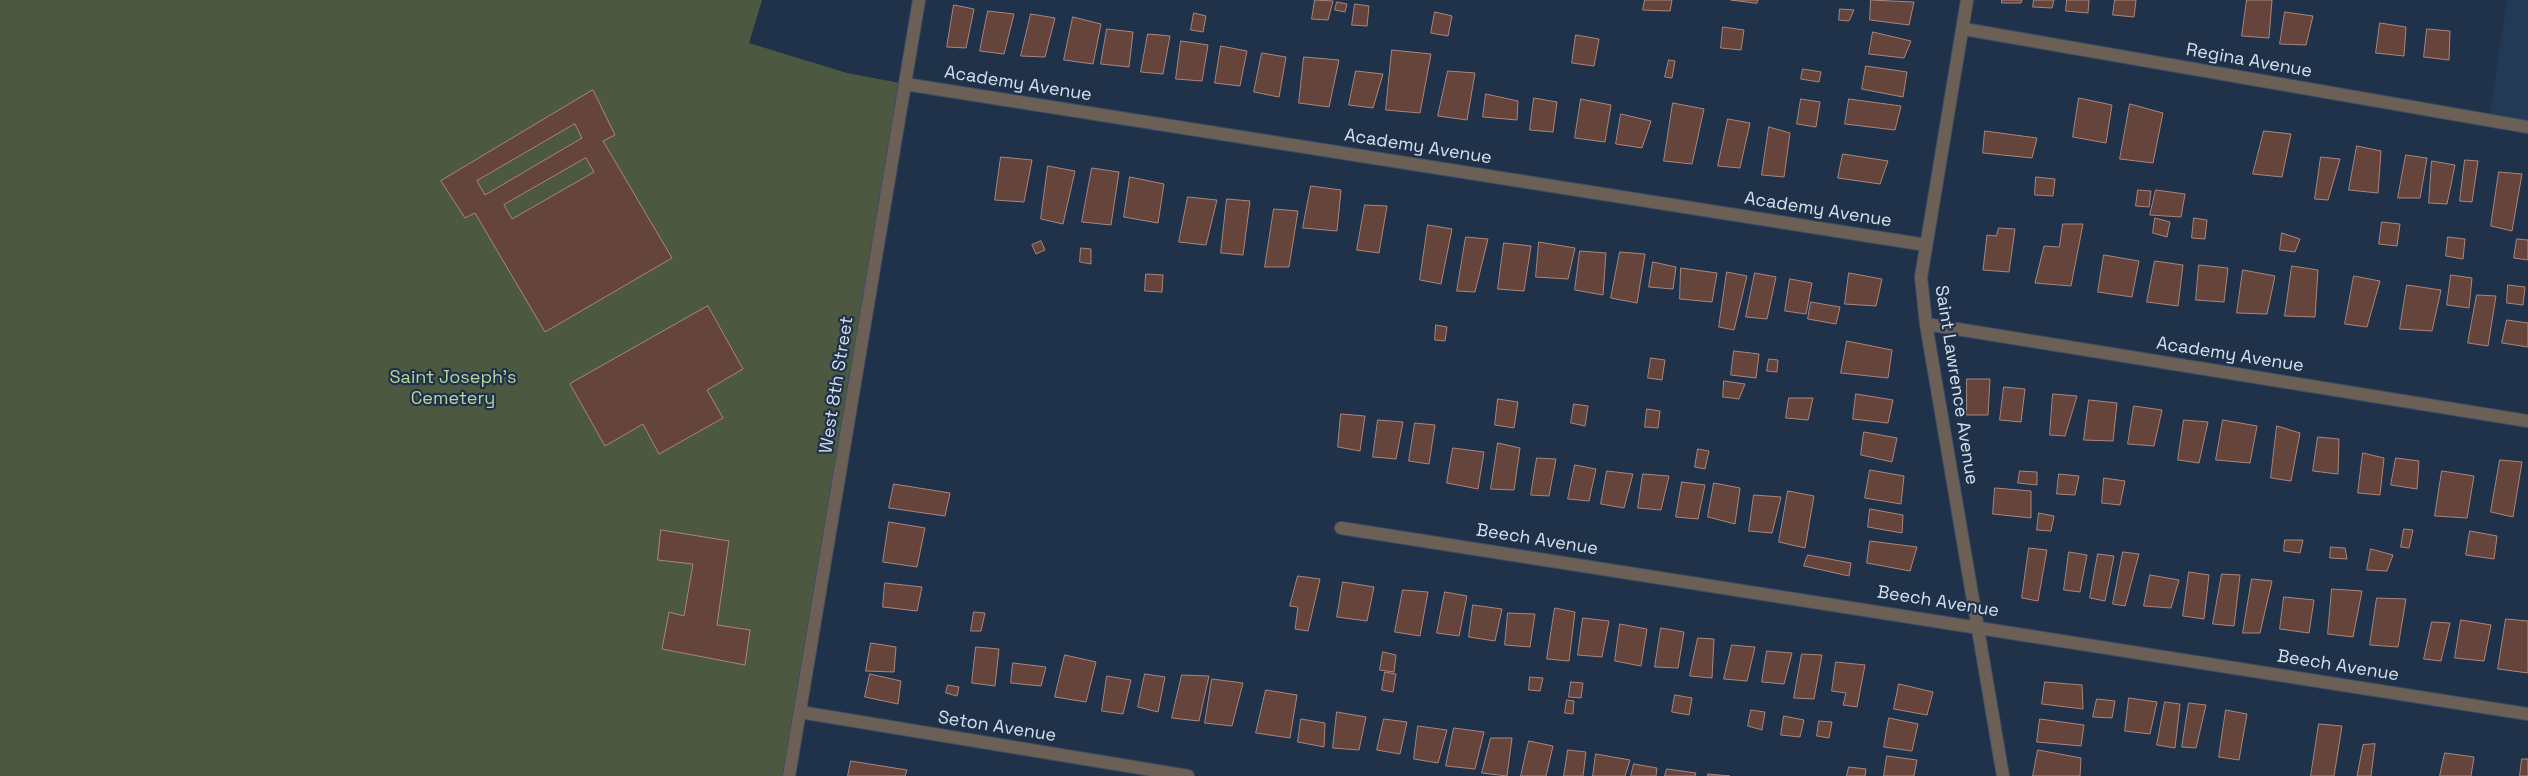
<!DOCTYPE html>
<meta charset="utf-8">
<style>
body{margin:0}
canvas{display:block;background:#203249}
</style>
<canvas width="2528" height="776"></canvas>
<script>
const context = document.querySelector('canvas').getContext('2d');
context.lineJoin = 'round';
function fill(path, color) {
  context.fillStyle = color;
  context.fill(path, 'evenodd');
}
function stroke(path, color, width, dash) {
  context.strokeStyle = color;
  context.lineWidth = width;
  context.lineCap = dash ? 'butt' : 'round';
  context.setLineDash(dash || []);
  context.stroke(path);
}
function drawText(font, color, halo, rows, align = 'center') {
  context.font = font + ' "Space Grotesk",sans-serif';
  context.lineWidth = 4.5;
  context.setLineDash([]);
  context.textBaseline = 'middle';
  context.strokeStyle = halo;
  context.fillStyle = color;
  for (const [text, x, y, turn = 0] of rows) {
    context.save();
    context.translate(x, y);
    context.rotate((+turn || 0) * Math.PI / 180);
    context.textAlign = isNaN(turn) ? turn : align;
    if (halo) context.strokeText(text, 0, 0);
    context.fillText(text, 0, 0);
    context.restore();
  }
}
const built = new Path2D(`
 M2507,0H2528V127L2489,120Z`);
const green = new Path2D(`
 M0,0H762L749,43L847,73L905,84L789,776H0Z`);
const building = new Path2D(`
 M1315,0L1333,1L1328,20L1312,19Z
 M1645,0H1672L1670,11L1643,10Z
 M1731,0H1758L1757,3Z
 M1871,0L1914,2L1909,25L1870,20Z
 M2002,0H2022L2021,3H2002Z
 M2034,0H2054L2052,8L2033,7Z
 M2067,0H2089L2088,13L2066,11Z
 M2115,0H2136L2134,17L2113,15Z
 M2247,0H2272L2269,38L2242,36Z
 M1337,2L1347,4L1345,12L1335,10Z
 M1355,4L1369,6L1367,26L1352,25Z
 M954,5L974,9L966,48L947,47Z
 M1840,9L1854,10L1849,21L1839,20Z
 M988,11L1014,14L1004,54L980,51Z
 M1435,12L1452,16L1448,36L1431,33Z
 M2285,12L2313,16L2306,45L2280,44Z
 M1194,13L1206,16L1203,32L1191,30Z
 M1031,14L1055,18L1045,57L1021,56Z
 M1073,17L1101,24L1093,64L1064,60Z
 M2380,23L2406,27L2404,56L2376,53Z
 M1723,27L1744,30L1741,50L1721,48Z
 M1107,29L1133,32L1129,67L1101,64Z
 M2427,29L2450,31L2449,60L2424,57Z
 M1873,32L1911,41L1904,58L1869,54Z
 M1148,34L1170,36L1163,74L1141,72Z
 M1576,35L1599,39L1594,66L1572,63Z
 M1181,41L1208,45L1202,81L1176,79Z
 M1221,46L1247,51L1240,86L1215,83Z
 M1392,50L1431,54L1420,113L1386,110Z
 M1262,53L1286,57L1279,97L1254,92Z
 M1304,57L1339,60L1329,107L1299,103Z
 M1669,60L1675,61L1672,78L1665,77Z
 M1866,66L1907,72L1903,97L1862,89Z
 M1803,69L1821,72L1819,82L1801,79Z
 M1356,71L1383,74L1373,108L1349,105Z
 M1448,71L1475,73L1467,120L1438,116Z
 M593,90L615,135L603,141L672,258L545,332L475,213L465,218L441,181ZM575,124L582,138L485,195L477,181ZM586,158L594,172L512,219L504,205Z
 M1486,94L1518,101L1517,120L1483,117Z
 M1534,98L1557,102L1553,132L1530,130Z
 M2079,98L2112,105L2106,143L2073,137Z
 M1581,99L1611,105L1605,142L1575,138Z
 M1801,99L1820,102L1816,127L1797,124Z
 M1849,99L1901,106L1895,130L1845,124Z
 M1673,103L1704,109L1692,164L1664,161Z
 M2130,104L2163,113L2153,163L2120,159Z
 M1621,114L1651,121L1642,148L1616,144Z
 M1728,119L1750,123L1740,168L1718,166Z
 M1769,127L1790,133L1784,177L1762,175Z
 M1985,131L2037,138L2032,158L1983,153Z
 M2264,131L2291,134L2282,177L2253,174Z
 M2357,146L2381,151L2378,193L2349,190Z
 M1843,154L1888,161L1880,184L1838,178Z
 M2406,155L2427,158L2420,198H2398Z
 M1001,157L1032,160L1024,202L995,200Z
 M2321,157L2340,159L2328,200L2315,199Z
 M2465,160L2478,161L2472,202L2460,201Z
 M2432,161L2455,165L2447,204L2429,203Z
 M1048,166L1075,171L1063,224L1041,219Z
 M1092,168L1119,172L1111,225L1082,222Z
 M2499,172L2522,174L2512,231L2491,226Z
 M1130,177L1164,184L1158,223L1124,217Z
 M2036,177L2055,179L2053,196L2035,195Z
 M1311,186L1341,190L1337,231L1303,228Z
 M2138,190L2151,191L2149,207L2136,206Z
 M2156,190L2185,194L2181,217L2150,215Z
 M1188,197L1217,200L1206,245L1179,242Z
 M1227,199L1250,201L1243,255L1221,253Z
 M1365,205L1387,206L1379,253L1357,250Z
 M1274,209L1298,211L1289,267H1265Z
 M2155,218L2170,222L2167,237L2153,233Z
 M2194,218L2207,220L2205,239L2192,238Z
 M2382,222L2400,224L2397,246L2379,244Z
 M2063,224H2083L2071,286L2035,283L2044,246L2059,247Z
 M1428,225L1452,229L1441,284L1420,280Z
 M1999,228L2015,229L2009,272L1983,270L1987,235L1996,236Z
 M2282,233L2300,239L2295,252L2280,250Z
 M1466,237L1488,239L1475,292L1457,291Z
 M2448,237L2465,239L2463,259L2446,256Z
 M2517,239L2528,240V260L2514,258Z
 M1041,241L1045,250L1036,254L1032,245Z
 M1539,242L1575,248L1568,279L1536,277Z
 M1504,243L1531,246L1524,291L1498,289Z
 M1081,248L1091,249V264L1080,262Z
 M1580,251L1606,253L1603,295L1575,290Z
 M1620,252L1645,254L1637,303L1611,298Z
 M2104,255L2139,261L2132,297L2098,292Z
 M2155,261L2183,265L2178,306L2147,302Z
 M1653,262L1676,267L1673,289L1649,287Z
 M2199,265L2228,268L2224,302L2196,300Z
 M2292,266L2318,270L2315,317L2285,316Z
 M1681,268L1717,273L1712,302L1680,299Z
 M2243,270L2275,276L2267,314L2237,313Z
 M1727,272L1747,276L1734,330L1719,327Z
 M1755,273L1776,277L1767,319L1746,317Z
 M1849,273L1882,279L1876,306L1845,304Z
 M1146,274L1163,275L1162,292L1145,291Z
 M2451,275L2472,278L2469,308L2447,305Z
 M2354,276L2380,281L2367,327L2345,324Z
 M1790,279L1812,283L1806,314L1785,311Z
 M2407,285L2441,290L2432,331L2400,329Z
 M2508,285L2525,287L2523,305L2507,303Z
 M2477,295L2496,296L2488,346L2468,343Z
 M1811,302L1840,307L1836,324L1808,319Z
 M708,306L743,369L707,390L723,418L659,454L643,424L605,446L570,384Z
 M2507,320L2528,323V347L2502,343Z
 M1436,325L1447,327L1445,341L1435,340Z
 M1847,341L1892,350L1888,378L1841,373Z
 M1734,351L1759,354L1756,378L1731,375Z
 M1651,358L1665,360L1662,380L1648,378Z
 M1769,359L1778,360L1777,372L1767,371Z
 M1967,379H1990L1988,415H1967Z
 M1724,381L1745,384L1739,399L1723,397Z
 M2004,387L2025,389L2021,422L2000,420Z
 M1856,394L1893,400L1888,423L1853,419Z
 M2053,394L2077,396L2065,436L2050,435Z
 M1789,398H1813L1808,420L1786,418Z
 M1498,399L1518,402L1514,428L1495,425Z
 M2089,400L2117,403L2113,441L2084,440Z
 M1574,404L1588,406L1585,426L1571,423Z
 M2134,406L2162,410L2154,446L2128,444Z
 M1647,409L1660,411L1658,428L1645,427Z
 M1341,414L1365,416L1360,451L1338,447Z
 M1378,420L1403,422L1396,459L1373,457Z
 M2184,420L2208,422L2199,463L2178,460Z
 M2223,420L2257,426L2250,463L2216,460Z
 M1415,423L1435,425L1429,464L1409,461Z
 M2277,426L2300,433L2291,481L2271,478Z
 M1864,432L1897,438L1892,462L1861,455Z
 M2318,437L2339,439L2338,474L2313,471Z
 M1498,443L1520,448L1514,490L1491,489Z
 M1453,448L1484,452L1478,489L1447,483Z
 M1698,449L1709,451L1705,469L1695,467Z
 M2363,453L2384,458L2380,495L2358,493Z
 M1537,458L1556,459L1549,496L1531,495Z
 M2396,458L2419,461L2417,489L2391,485Z
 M2500,460L2522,462L2513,517L2491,512Z
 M1575,465L1596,469L1589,501L1568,499Z
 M1870,470L1904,476L1901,504L1865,498Z
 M1607,471L1633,474L1624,508L1601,504Z
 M2020,471L2037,472V485L2018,483Z
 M2442,471L2474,476L2467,518L2435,516Z
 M1643,474L1669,476L1661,510L1638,508Z
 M2059,474L2079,476L2075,495L2057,494Z
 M2104,478L2125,481L2120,505L2102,503Z
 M1682,482L1705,485L1698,519L1676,517Z
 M1714,483L1740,488L1735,524L1708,517Z
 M894,484L950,493L945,516L889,508Z
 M1995,488L2031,491V518L1993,514Z
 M1788,491L1814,496L1805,548L1779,542Z
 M1754,495L1781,497L1772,533L1749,531Z
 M1870,509L1903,515L1902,533L1868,527Z
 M2039,513L2054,516L2051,531L2037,530Z
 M889,522L925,528L917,567L883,562Z
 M2404,529L2413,530L2409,548L2401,547Z
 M661,530L729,541L717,625L750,630L745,665L662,649L669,612L684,616L693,564L658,560Z
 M2470,531L2497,536L2494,559L2466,555Z
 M2285,540H2303L2300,553L2284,551Z
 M1870,541L1917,547L1910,571L1867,563Z
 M2331,547L2345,548L2347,559L2330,558Z
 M2029,548L2047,550L2038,601L2022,598Z
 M2371,549L2393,555L2387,571L2367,570Z
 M2069,552L2087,555L2080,592L2064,590Z
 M2123,552L2139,554L2125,606L2113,604Z
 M2098,554L2114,556L2105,601L2090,598Z
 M1808,555L1851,563L1849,576L1804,566Z
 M2189,572L2209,575L2204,619L2183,616Z
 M2222,574L2240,575L2234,626L2213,624Z
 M2150,575L2179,580L2171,608L2144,606Z
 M1298,576L1320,579L1308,631L1295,629L1298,607L1290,606Z
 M2252,579L2272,581L2260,633H2243Z
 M1343,582L1374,587L1367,621L1337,617Z
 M885,583L922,587L917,611L883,607Z
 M2332,589L2362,591L2353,637L2328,634Z
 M1403,590L1428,592L1420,636L1395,632Z
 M1445,592L1467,596L1459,636L1437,633Z
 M2284,597L2314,600L2309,633L2280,629Z
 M2377,598L2406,599L2398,647L2370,645Z
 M1473,605L1502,609L1495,641L1469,637Z
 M1555,608L1575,612L1569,661L1547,659Z
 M974,612L985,613L981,631H971Z
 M1508,613L1535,614L1530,647L1505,645Z
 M1583,618L1609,621L1602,657L1578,655Z
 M2506,619L2528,621V673L2498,669Z
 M2461,620L2491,625L2484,661L2455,658Z
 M2432,622L2450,623L2441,661L2424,659Z
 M1620,624L1647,629L1641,666L1615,661Z
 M1661,628L1684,632L1678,668L1655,667Z
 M1698,638L1714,639L1712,678L1690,676Z
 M871,643L896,647L894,672L866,671Z
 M1732,645L1755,647L1747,681L1724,679Z
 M976,647L999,649L995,686L972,683Z
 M1767,651L1792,653L1784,684L1762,682Z
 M1383,652L1396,655L1394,672L1380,670Z
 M1802,654L1822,655L1814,699L1794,698Z
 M1065,655L1096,662L1086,702L1055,697Z
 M1836,662L1865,665L1857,707L1843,705L1846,693L1832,691Z
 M1013,663L1046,667L1041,686L1011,683Z
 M1385,672L1396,674L1393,692L1382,690Z
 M870,674L901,681L898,704L865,697Z
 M1145,674L1165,677L1158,712L1138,707Z
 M1182,675L1209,676L1199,721L1172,718Z
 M1107,676L1131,680L1123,714L1102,711Z
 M1530,677L1543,678L1540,691L1529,690Z
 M1212,679L1243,683L1232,726L1205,723Z
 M1571,682L1583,683L1581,698L1569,697Z
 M2045,682L2082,685L2083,709L2042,704Z
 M1899,684L1933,692L1927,715L1894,709Z
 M948,685L959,687L957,696L946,693Z
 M1266,690L1297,695L1290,738L1256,733Z
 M1675,695L1692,698L1689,715L1672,712Z
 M2129,698L2157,702L2150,734L2125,731Z
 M2097,699L2115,701L2112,718L2093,717Z
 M1567,700L1574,701L1573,714L1565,713Z
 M2165,702L2180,704L2175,748L2157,745Z
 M2189,703L2206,705L2196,748L2182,747Z
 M1751,710L1765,712L1762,730L1748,726Z
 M2226,710L2247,714L2239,760L2219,757Z
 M1337,712L1366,717L1359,750L1333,748Z
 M1784,716L1804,720L1800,737L1781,735Z
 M1889,718L1918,724L1912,751L1884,747Z
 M1301,719L1325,723L1324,747L1298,742Z
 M1384,719L1407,722L1400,754L1377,750Z
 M2040,719L2084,725L2081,746L2037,742Z
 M1819,721L1832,722L1829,738L1817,736Z
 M2319,724L2342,726L2334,776H2311Z
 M1418,726L1447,730L1438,763L1414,759Z
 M1454,728L1484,732L1475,769L1446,766Z
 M1491,738H1512L1507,776L1482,773Z
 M1529,741L1553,746L1546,776H1521Z
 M2375,744L2371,776H2357L2363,745Z
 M1568,750L1586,752L1583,776H1564Z
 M2038,750L2081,758L2080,776H2033Z
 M2445,753L2474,757L2471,776H2440Z
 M1596,754L1630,760L1625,776H1593Z
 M1887,756L1917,760L1914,776H1884Z
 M2522,759H2528V776H2520Z
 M851,761L907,770L905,776H848Z
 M1634,764L1657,768L1656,776H1631Z
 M1849,767L1866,769L1865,776H1847Z
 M1667,769L1696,773L1695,776H1665Z
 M1708,774L1730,776H1708Z`);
const minor = new Path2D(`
 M1967,0L1921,277L1926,324L2003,776
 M1964,29L2528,127
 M905,84L1926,245
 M1926,324L2528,421
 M1341,528L2528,714
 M800,712L1188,776`);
const tertiary = new Path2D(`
 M789,776L919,0`);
const streetNames = [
 ["Regina Avenue",2249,61,10],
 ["Academy Avenue",1018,84,9],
 ["Academy Avenue",1418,147,9],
 ["Academy Avenue",1818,210,9],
 ["Academy Avenue",2230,355,9],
 ["West 8th Street",837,385,-81],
 ["Saint Lawrence Avenue",1956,385,81],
 ["Beech Avenue",1537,540,9],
 ["Beech Avenue",1938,602,9],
 ["Beech Avenue",2338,666,9],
 ["Seton Avenue",997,727,9]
];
const parkNames = [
 ["Saint Joseph’s",453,378],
 ["Cemetery",453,399]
];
fill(built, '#233a57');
fill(green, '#4c5940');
fill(building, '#65443b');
stroke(building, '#aa857b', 1);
stroke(minor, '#3d4e64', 14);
stroke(tertiary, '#3d4e64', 14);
stroke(minor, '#6c6056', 12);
stroke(tertiary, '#6c6056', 12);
drawText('18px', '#d4e0ef', '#203249', streetNames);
drawText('18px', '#b8d49e', '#203249', parkNames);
</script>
